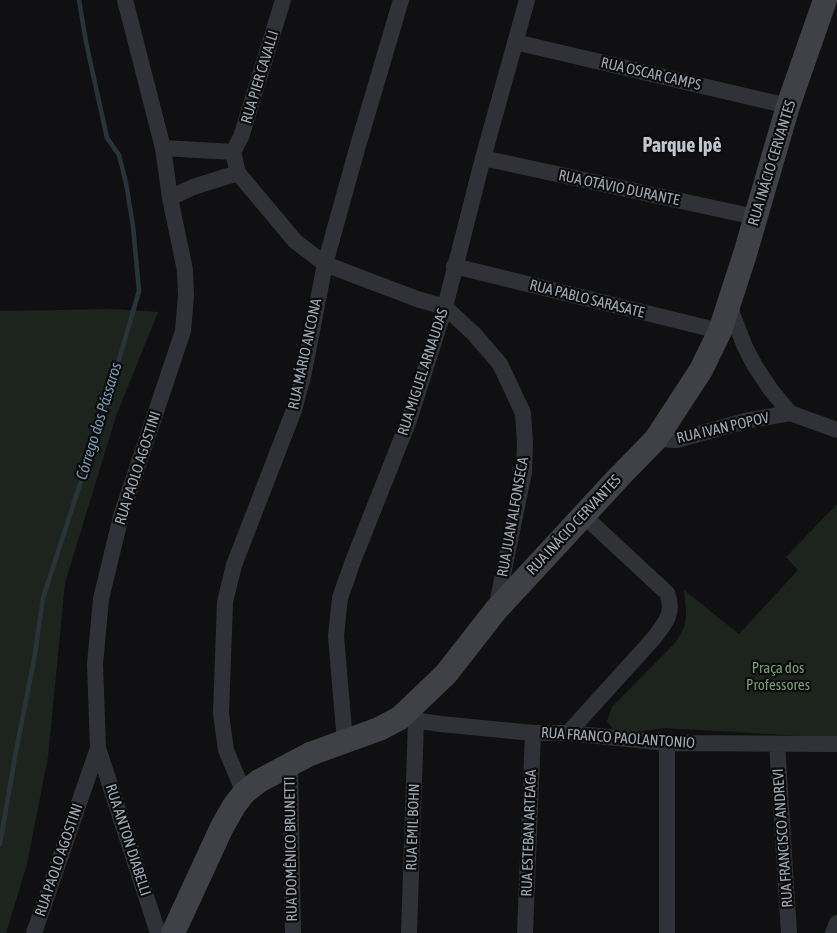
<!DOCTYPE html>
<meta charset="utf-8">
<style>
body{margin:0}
canvas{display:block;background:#101012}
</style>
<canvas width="837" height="933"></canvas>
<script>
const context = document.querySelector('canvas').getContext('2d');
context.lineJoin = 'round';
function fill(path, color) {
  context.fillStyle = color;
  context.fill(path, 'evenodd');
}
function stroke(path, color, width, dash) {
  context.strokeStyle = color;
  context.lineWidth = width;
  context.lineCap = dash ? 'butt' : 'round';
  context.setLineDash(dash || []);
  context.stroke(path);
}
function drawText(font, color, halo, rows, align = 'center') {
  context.font = font + ' "Asap Condensed",sans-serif';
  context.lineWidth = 4.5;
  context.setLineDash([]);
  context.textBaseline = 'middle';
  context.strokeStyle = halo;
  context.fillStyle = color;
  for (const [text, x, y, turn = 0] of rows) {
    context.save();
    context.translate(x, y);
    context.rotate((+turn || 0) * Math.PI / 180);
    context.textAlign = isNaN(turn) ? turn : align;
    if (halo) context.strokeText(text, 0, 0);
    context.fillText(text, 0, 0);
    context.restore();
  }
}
const green = new Path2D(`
 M113,309L158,312L116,416L65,583L48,757L27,864L6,933H0V311Z
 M837,504V738L666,728L643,731L626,736L614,730L607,721L612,707L676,642C690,621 686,614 684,590L739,634L798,570L786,557Z`);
const stream = new Path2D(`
 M0,844L16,751L34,660L43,598L106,404L139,291L133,226L126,183L119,155L107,138L86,42L79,0`);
const street = new Path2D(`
 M515,42L788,106
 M163,148L233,152
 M233,152L238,173L295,241L325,264L417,299L445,307L474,334L500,364L523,413L525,443L524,472L496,609
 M233,152L241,137L283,0
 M483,158L755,217
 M170,198L193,187L238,173
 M454,266L720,331
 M729,306L745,347L755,366L771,390L790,413L837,430
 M656,439L677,440L745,421L790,413
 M400,718L441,724L533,733H568L667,743L837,744
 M568,733L654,638C665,623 675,613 667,593L583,515
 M345,742L336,636L340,598L353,561L409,420L445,307L483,158L527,0
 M667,743V933
 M777,744L789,933
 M98,748L158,933
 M290,765L293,933
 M244,793L226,750L221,714L225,602L234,565L294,410L303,377L325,264L357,149L401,0
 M34,933L98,748L95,664L101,599L121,516L183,331L186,296L185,270L170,198L163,148L125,0
 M409,933L416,721
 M525,933L533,733
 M833,933L837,923`);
const secondary = new Path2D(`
 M173,933L222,827L234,806L244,793L259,781L310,754L379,729L400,718L446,674L496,610L619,477L656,439L701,370L720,331L745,254L788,106L825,0`);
const streetNames = [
 ["RUA OSCAR CAMPS",651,74,13],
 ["RUA PIER CAVALLI",260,77,-73],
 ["RUA INÁCIO CERVANTES",772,163,-73],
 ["RUA OTÁVIO DURANTE",619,188,12],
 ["RUA PABLO SARASATE",587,299,14],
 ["RUA MÁRIO ANCONA",305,354,-78],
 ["RUA MIGUEL ARNAUDAS",423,372,-72],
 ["RUA IVAN POPOV",723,428,-13],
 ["RUA PAOLO AGOSTINI",138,468,-72],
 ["RUA JUAN ALFONSECA",513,517,-80],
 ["RUA INÁCIO CERVANTES",574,525,-47],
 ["RUA FRANCO PAOLANTONIO",618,738,4],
 ["RUA EMIL BOHN",413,827,-88],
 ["RUA ESTEBAN ARTEAGA",529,833,-88],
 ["RUA FRANCISCO ANDREVI",783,838,-94],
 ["RUA ANTON DIABELLI",128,840,72],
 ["RUA DOMÊNICO BRUNETTI",291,849,-91],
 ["RUA PAOLO AGOSTINI",59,860,-71]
];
const parkNames = [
 ["Praça dos",778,668],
 ["Professores",778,685]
];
const waterNames = [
 ["Córrego dos Pássaros",99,421,-73]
];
const districtNames = [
 ["Parque Ipê",682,146]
];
fill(green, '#1c241d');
stroke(stream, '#29343a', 4.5);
stroke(street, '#313237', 16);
stroke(secondary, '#3f4147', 24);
drawText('15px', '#a1a8b3', '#0b0b0c', streetNames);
drawText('15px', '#779f77', '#0b0b0c', parkNames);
drawText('italic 16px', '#7599b0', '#0b0b0c', waterNames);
drawText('bold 20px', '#c2c6cf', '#0b0b0c', districtNames);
</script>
